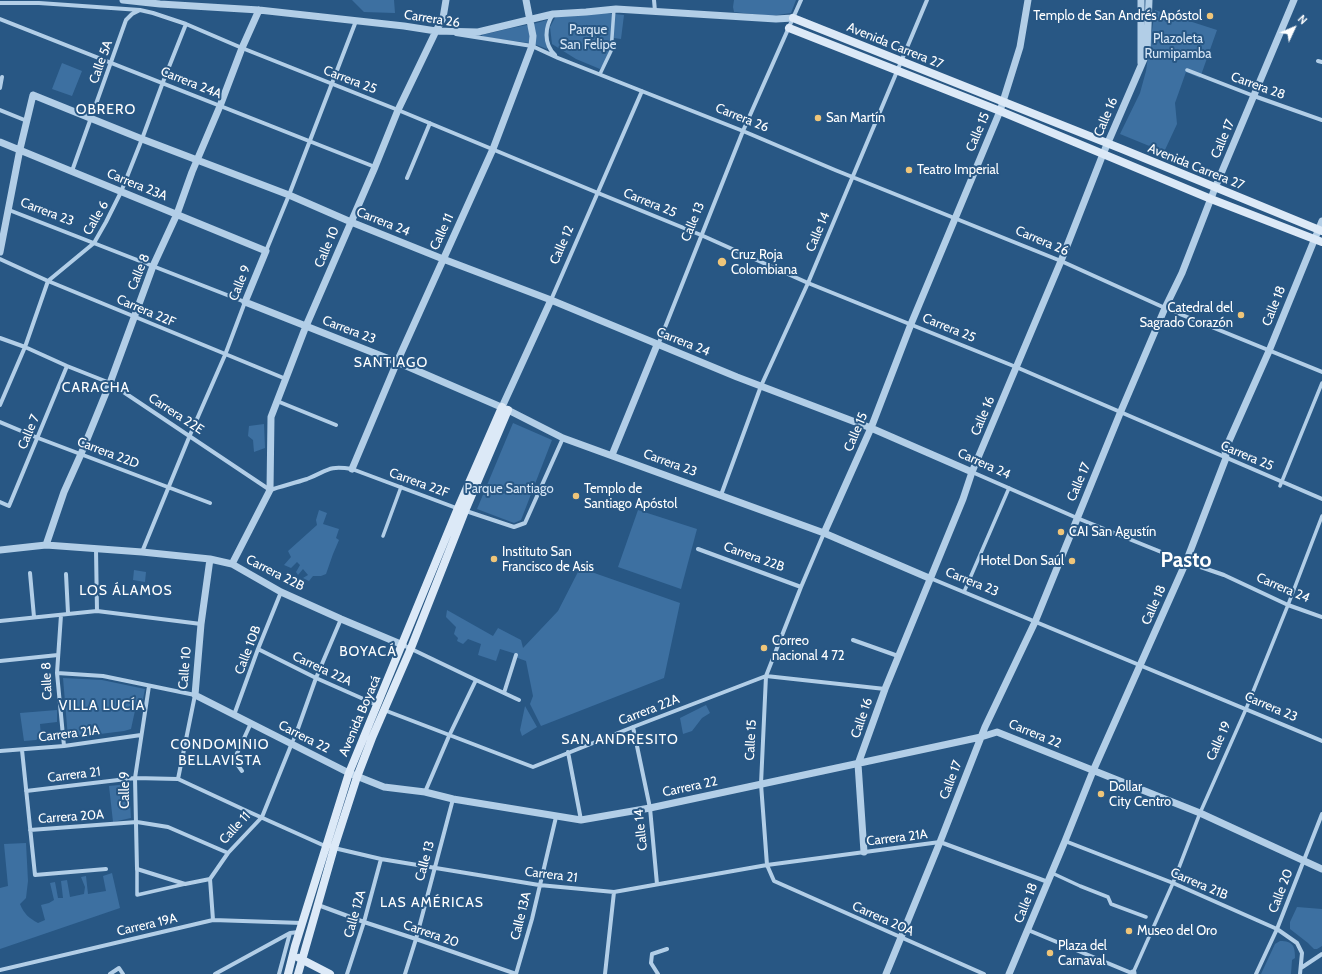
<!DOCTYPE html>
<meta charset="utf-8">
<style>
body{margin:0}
#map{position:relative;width:1322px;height:974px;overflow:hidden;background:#285784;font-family:Cabin,sans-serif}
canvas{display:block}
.north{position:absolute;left:1274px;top:8px;width:40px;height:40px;-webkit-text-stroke:3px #285784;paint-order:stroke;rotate:46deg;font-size:11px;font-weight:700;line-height:16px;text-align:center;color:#fff}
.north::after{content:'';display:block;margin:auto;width:14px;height:18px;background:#fff;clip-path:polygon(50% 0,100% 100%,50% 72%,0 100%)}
</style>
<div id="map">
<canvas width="1322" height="974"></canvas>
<div class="north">N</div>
</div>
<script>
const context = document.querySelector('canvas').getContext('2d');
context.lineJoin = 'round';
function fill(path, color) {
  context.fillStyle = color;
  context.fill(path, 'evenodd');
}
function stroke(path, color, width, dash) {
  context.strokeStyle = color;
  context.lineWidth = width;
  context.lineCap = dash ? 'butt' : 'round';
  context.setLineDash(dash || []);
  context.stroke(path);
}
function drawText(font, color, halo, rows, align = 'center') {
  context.font = font + ' Cabin,sans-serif';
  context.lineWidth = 4;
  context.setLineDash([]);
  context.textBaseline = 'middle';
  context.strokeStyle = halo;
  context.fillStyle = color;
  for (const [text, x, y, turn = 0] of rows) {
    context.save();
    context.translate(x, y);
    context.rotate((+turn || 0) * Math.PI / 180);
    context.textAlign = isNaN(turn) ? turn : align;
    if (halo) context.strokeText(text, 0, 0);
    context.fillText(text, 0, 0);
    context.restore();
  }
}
const green = new Path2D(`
 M352,0H394L395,13L364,12Z
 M734,0H796L791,13L771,16L734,12L733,7Z
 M1155,10L1217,30L1200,78L1186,72L1175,103L1177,124L1164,152L1120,134L1140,93L1146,71Z
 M606,13L624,15L621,39L614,38L613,50L600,69L576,59L552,44L550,27L556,16Z
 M547,20L545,35L547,49L534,44L533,24Z
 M527,25L530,30V43L483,37L482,35L507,29Z
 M62,63L82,71L72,96L52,89Z
 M513,423L552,440L521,520L514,523L477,509Z
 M264,424L265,448L254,452L253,440L248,436L249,426Z
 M319,510L327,513L323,524L339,529L336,538L339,540L333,554L326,574L321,576H313L309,581L303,578L308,575L303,569L298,575L296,572L300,565L297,562L291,568L284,565L291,557L288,551L317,525L316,520Z
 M638,510L697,529L681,589L618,567Z
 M580,568L680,603L664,678L541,726L530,704L533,696L526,661L515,657L516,654L500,649L496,661L478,655L481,644L468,639L463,644L457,641L458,638L454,634L456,627L446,617L447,610L493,636L498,628L521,640L523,648L558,611Z
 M134,570L146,572L145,582L133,580Z
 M63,678L102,680L145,689L143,699L136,706L131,729L124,731L68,738Z
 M706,705L710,713L702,718L692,731L683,734L680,718Z
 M525,706L537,727L522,736L520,730Z
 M57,710V722L40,724L41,736L36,740L24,741L20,713Z
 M129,784L131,818L113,822L109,786Z
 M26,843L28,881L26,898L20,904C24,914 29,918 38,923L45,920L41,905L49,903L54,900L50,883L55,882L58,898H63L61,881L67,880L70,897L84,894L85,887L81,877L86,876L88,894L106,891L103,876L112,873L120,908L0,949V888L8,886L4,844Z
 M1297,907L1322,909V946L1317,949H1314L1308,943L1290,929V922Z
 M1280,941C1293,941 1295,946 1295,958L1292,960L1291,974H1261L1275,944Z`);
const pedestrian = new Path2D(`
 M1187,70L1254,96
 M600,74L611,51L614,9
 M1280,486L1322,383
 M383,536L401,487
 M964,592L1009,488
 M292,743L296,734
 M137,869V895L185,884
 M1052,873L1080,886L1108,897L1111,904L1146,917
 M1133,973L1173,883L1200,813L1246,709L1288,605L1322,516`);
const minor = new Path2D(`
 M654,0L655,11
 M0,3H39L140,10L153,13L186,24L242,48L398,110L598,193L701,235L808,283L1016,367L1322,499
 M553,14C545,27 543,43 555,55
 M0,19L375,167
 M456,34L532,46L558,58L743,131L835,170L1061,261L1165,308L1322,372
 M1318,61L1322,62
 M0,88L2,77
 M1254,96L1322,120
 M0,110L27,121
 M72,171L126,20L132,14L140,10
 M407,178L430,123
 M9,210L245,302L225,355L190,435L142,552
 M266,251L289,195L356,21
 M0,259L48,281L286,379
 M551,300L642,91
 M0,338L25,347L67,366L110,383L270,490C282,486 295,483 307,479C328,471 327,465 352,469L459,509
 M658,345L743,131L801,0
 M277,401L336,425
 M0,405L25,347L48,281L94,243L106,222L121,192L142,139L163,82L186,24
 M0,422L38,438L210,503
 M972,472L1077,518L1186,562L1224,575L1288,605L1322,617
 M721,495L761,386L808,283L927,0
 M0,502L9,506L67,366
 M466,511L514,527L525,523L563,438
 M824,533L801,587L766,676L761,784L767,865L774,881L984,974
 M96,549L97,611
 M698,549L801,587
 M30,573L34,617
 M66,574L68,613
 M930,578L1322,741
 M61,615L57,673L64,746
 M0,621L97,611L201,624
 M853,640L898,656
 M403,645L476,680L519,700
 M258,649L316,678L377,705
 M0,661L58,655
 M57,673L103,676L195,695L178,779
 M149,686L135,778L137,869L185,884L210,879
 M504,693L516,655
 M384,710L533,767L633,727L766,676L885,689
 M234,715L258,649L281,592
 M633,727L650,808L657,884
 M296,734L316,678L341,619
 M22,750L35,875L106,869
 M0,751L64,746L141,735
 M568,752L581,820
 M242,771L234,760L251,723
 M26,791L135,778L178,779L247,811L325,846
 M425,792L449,736L476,680
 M30,830L137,822L168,827L228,853
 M1065,841L1173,883L1277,929L1297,943L1302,953L1300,974
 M334,848L381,859L539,885L614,892L767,865L940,842L1048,882
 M318,905L364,922L416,939L516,974
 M213,920L210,879L228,853L262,817L292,743
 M1028,930L1134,974
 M1301,968L1322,954
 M0,970L213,920L302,923
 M110,974L119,968L123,974
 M215,974L290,933L299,932
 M279,974L290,933
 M347,974L364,922L381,859
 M405,974L416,939L453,799
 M516,974L532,919L556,817
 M605,974L614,892
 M658,974L651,963L652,954L667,949
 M1256,974L1277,929L1322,814`);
const tertiary = new Path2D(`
 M123,0L160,4L259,10L404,26L436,31L478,32L553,14L586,12L616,9L776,19L793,18
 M1141,0V63
 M0,142L266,251L245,302L397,362L508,410L563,438L824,533L929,578
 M0,252L20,149L33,95L142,139L289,195L351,222L443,259L551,300L737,377L871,428L972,472
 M502,407L551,300
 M612,455L657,345
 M352,469L397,362L493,149L532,46L533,36L526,0
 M824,533L871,428L911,324L1000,111L1020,47L1028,0
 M46,545L64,492L81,454L110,383L153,266L177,214L192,172L220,106L242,48L259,10
 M0,550L46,545L142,552L210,559L232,564L281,592L341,619L403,645
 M210,559L201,624L195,695L349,773L384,787L425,792L453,799L581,820L650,808L981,737L997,732L1200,813L1322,869
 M232,564L270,490L271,417L306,326L375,167L398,110L436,31L443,18L446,0
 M864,852L858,764L885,689L963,499L972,472L1061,261L1103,154L1147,52L1149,0
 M886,974L940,842L985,727L1035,622L1121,411L1165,308L1182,273L1215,188L1294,0
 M1009,974L1065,841L1093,771L1186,562L1226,458L1225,450L1269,351L1322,221
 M1133,974V973`);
const secondary = new Path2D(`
 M793,18L1122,149L1322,231
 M789,28L1000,111L1211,199L1322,242
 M299,958L330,974
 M288,974L295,946L349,773L458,508L502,407
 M298,974L334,848L357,777L372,738L411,648L465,511L508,410`);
const markers = [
 [1210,16,4,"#efc579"],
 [818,118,4,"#efc579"],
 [909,170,4,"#efc579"],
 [722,262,5,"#efc579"],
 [1241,315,4,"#efc579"],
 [576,496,4,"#efc579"],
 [1061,532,4,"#efc579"],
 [494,559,4,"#efc579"],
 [1072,561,4,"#efc579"],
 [764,648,4,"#efc579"],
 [1101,794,4,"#efc579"],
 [1129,931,4,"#efc579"],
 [1050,953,4,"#efc579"]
];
const poiNames = [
 ["Templo de San Andrés Apóstol",1202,16,"right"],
 ["San Martín",826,118],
 ["Teatro Imperial",917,170],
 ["Cruz Roja",731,255],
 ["Colombiana",731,270],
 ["Catedral del",1233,308,"right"],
 ["Sagrado Corazón",1233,323,"right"],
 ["Templo de",584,489],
 ["Santiago Apóstol",584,504],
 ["CAI San Agustín",1069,532],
 ["Instituto San",502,552],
 ["Francisco de Asis",502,567],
 ["Hotel Don Saúl",1064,561,"right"],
 ["Correo",772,641],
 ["nacional 4 72",772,656],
 ["Dollar",1109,787],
 ["City Centro",1109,802],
 ["Museo del Oro",1137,931],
 ["Plaza del",1058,946],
 ["Carnaval",1058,961]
];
const streetNames = [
 ["Carrera 26",432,19,9],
 ["Avenida Carrera 27",895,46,22],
 ["Calle 5A",101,62,-70],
 ["Carrera 25",350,80,21],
 ["Carrera 24A",191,83,22],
 ["Carrera 28",1258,86,20],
 ["Calle 16",1106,117,-67],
 ["Carrera 26",742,118,22],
 ["Calle 15",978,132,-67],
 ["Calle 17",1223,139,-67],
 ["Avenida Carrera 27",1196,167,22],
 ["Carrera 23A",137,185,22],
 ["Carrera 25",650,203,22],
 ["Carrera 23",47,212,21],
 ["Calle 6",96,218,-60],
 ["Carrera 24",383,222,22],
 ["Calle 13",693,222,-68],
 ["Calle 11",442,232,-65],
 ["Calle 14",818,232,-67],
 ["Carrera 26",1042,241,23],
 ["Calle 12",562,245,-66],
 ["Calle 10",327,247,-67],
 ["Calle 8",139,272,-68],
 ["Calle 9",240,283,-68],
 ["Calle 18",1274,306,-68],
 ["Carrera 22F",146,311,23],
 ["Carrera 25",949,328,22],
 ["Carrera 23",349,330,21],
 ["Carrera 24",683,342,22],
 ["Carrera 22E",176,414,33],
 ["Calle 16",983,416,-67],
 ["Calle 7",29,432,-67],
 ["Calle 15",856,432,-67],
 ["Carrera 22D",108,453,21],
 ["Carrera 25",1247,456,23],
 ["Carrera 23",670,463,20],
 ["Carrera 24",984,464,24],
 ["Calle 17",1079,482,-67],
 ["Carrera 22F",419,483,20],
 ["Carrera 22B",754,557,20],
 ["Carrera 22B",275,573,27],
 ["Carrera 23",972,582,22],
 ["Carrera 24",1283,588,23],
 ["Calle 18",1154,605,-66],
 ["Calle 10B",248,650,-69],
 ["Calle 10",185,668,-85],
 ["Carrera 22A",322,669,25],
 ["Calle 8",47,681,-92],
 ["Carrera 23",1271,707,23],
 ["Carrera 22A",649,710,-21],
 ["Avenida Boyacá",360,716,-67],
 ["Calle 16",862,718,-71],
 ["Carrera 21A",69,734,-7],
 ["Carrera 22",1035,734,22],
 ["Carrera 22",304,737,27],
 ["Calle 15",751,740,-87],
 ["Calle 19",1219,741,-66],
 ["Carrera 21",74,775,-7],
 ["Calle 17",951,780,-69],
 ["Carrera 22",690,787,-12],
 ["Calle 9",125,790,-90],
 ["Carrera 20A",71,817,-4],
 ["Calle 11",235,828,-47],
 ["Calle 14",641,830,-96],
 ["Carrera 21A",897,838,-7],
 ["Calle 13",425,861,-75],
 ["Carrera 21",551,875,7],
 ["Carrera 21B",1199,884,23],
 ["Calle 20",1281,891,-69],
 ["Calle 18",1026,903,-68],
 ["Calle 12A",355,914,-74],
 ["Calle 13A",521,916,-76],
 ["Carrera 20A",883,919,24],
 ["Carrera 19A",147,925,-13],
 ["Carrera 20",431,934,19]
];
const parkNames = [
 ["Parque",588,30],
 ["San Felipe",588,45],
 ["Plazoleta",1178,39],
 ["Rumipamba",1178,54],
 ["Parque Santiago",509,489]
];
const neighbourhoodNames = [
 ["OBRERO",106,110],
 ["SANTIAGO",391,363],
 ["CARACHA",96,388],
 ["LOS ÁLAMOS",126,591],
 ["BOYACÁ",368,652],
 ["VILLA LUCÍA",102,706],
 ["SAN ANDRESITO",620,740],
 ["CONDOMINIO",220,745],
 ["BELLAVISTA",220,761],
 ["LAS AMÉRICAS",432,903]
];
const townNames = [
 ["Pasto",1186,561]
];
fill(green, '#3d70a1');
stroke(pedestrian, '#b2cee7', 3.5);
stroke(minor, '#b2cee7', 4);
stroke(tertiary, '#b2cee7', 7);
stroke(secondary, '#dce9f7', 8);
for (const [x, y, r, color] of markers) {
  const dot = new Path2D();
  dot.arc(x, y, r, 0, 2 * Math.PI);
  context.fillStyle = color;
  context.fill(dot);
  stroke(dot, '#285784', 1.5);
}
drawText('13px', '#fff', '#285784', poiNames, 'left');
drawText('13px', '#fff', '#285784', streetNames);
drawText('13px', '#d6e6f6', '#285784', parkNames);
context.letterSpacing = '1px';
drawText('14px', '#fff', '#285784', neighbourhoodNames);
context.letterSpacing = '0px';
drawText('bold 21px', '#fff', '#285784', townNames);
</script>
